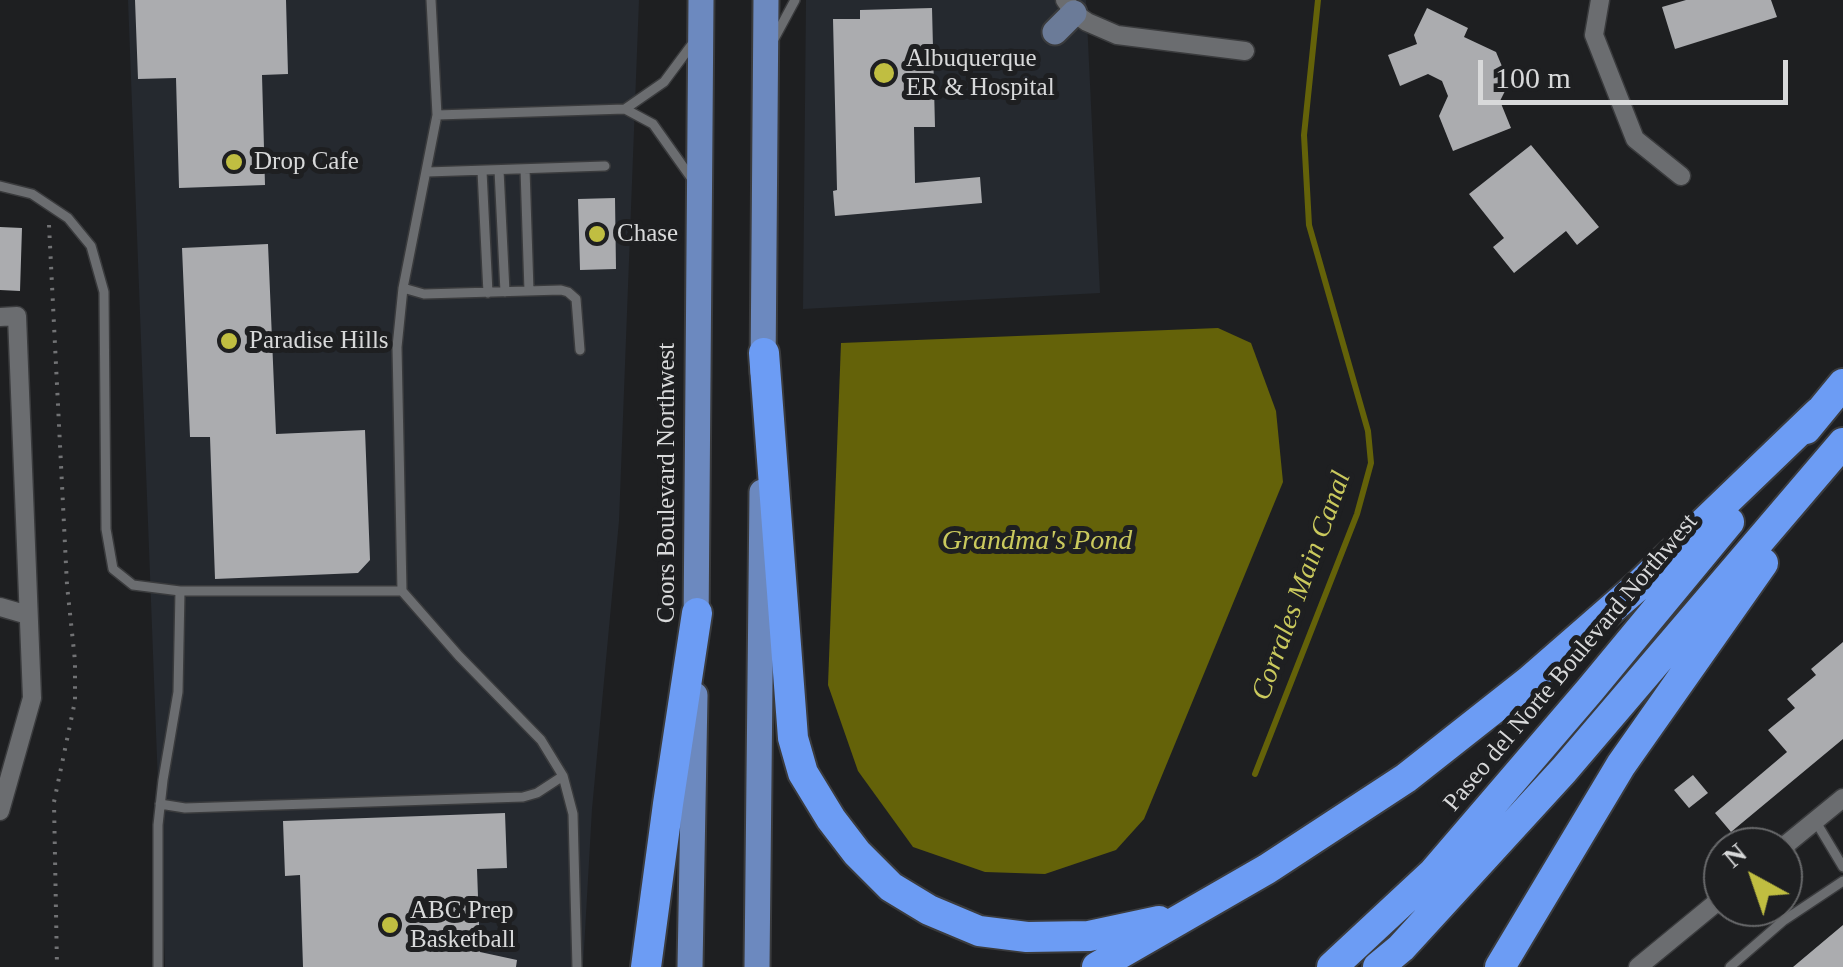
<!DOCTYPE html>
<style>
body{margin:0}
#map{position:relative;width:1843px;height:967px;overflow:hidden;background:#1e1f21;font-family:"Times New Roman",serif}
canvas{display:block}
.north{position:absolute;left:1703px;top:827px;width:100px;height:100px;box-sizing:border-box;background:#1e1f21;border:2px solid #68696b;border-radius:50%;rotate:320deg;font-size:28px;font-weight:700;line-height:40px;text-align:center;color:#d8d9da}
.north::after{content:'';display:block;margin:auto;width:35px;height:45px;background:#c0be41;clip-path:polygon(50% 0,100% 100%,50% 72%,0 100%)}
.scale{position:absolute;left:1478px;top:60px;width:310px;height:45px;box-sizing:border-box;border:5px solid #d8d9da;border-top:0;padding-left:12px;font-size:30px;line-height:35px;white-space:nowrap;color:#d8d9da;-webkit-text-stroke:8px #1e1f21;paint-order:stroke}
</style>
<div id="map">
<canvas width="1843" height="967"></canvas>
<div class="north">N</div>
<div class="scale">100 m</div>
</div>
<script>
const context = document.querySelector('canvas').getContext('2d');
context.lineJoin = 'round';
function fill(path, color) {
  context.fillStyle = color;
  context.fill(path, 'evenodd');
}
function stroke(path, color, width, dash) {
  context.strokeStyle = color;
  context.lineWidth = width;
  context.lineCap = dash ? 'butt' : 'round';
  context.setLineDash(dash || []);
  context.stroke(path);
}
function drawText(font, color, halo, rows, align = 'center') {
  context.font = font + ' "Times New Roman",serif';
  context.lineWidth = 10;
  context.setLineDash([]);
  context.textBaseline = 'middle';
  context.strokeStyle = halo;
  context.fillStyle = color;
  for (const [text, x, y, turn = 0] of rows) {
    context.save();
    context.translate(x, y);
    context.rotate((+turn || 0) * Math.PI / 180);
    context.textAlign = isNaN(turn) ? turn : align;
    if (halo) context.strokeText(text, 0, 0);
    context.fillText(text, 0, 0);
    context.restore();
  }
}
const built = new Path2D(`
 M128,0H639L619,521L592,809L583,967H165Z
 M806,0H1086L1100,293L803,309Z`);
const water = new Path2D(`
 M1218,328L1251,343L1276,411L1283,482L1144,819L1116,850L1045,874L985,872L913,847L858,771L828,685L841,343Z`);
const stream = new Path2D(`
 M1255,774L1357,514L1371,463L1368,431L1309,225L1304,135L1318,0`);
const building = new Path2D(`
 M135,0H286L288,74L262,75L265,185L179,188L176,78L138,79Z
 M1686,0H1771L1777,17L1675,49L1662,7Z
 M932,8L935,127H914L915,183L980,177L982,203L835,216L833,191L837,190L833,19H860V10Z
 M1427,8L1468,28L1464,37L1496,52L1509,83L1500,101L1511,128L1453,151L1439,116L1448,96L1442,81L1428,74L1400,86L1388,55L1417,44L1414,35Z
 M1531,145L1599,227L1577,245L1566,231L1514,273L1493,247L1504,238L1469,194Z
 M615,198L616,269L580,270L578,199Z
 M0,227L22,228L20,291L0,290Z
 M268,244L276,434L365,430L370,560L358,573L215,579L210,437H190L182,248Z
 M1843,642V739L1731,832L1715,813L1787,752L1768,730L1795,708L1787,699L1816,675L1811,669Z
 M1693,775L1708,793L1689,808L1674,790Z
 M505,813L507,868L477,869L480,952L517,960L516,967H303L300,875L285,876L283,821Z
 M1843,925V967H1793Z`);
const path = new Path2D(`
 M49,225L67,585L75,661V701L54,802L57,967`);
const lane = new Path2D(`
 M431,0L437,115L403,288L397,347L402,591L459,656L541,740L563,776L573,814L577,967
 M774,39L795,0
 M625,109L664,82L693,43
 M437,115L625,109L653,124L692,179
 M525,169L529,291
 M499,170L505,292
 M482,171L488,293
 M427,172L605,166
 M0,186L32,194L68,218L91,246L104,292L106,529L113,569L133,585L180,591H402
 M403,288L424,294L561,290L568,292L576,299L580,350
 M160,804L185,808L523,797L537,793L563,776
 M1816,822L1843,867
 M158,967V825L163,780L178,692L180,591
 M1730,967L1783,921L1843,881`);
const street = new Path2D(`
 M1065,0L1074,13L1087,22L1117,35L1245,51
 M1600,0L1594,35L1635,139L1681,176
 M0,317L17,316L32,698L0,811
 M0,607L28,615
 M1783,847L1843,798
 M1638,967L1723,897`);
const secondary = new Path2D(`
 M1055,32L1074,13`);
const primary = new Path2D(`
 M763,372L766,0
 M696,630L701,0
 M690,967L695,695
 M757,967L762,492`);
const highway = new Path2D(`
 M764,353L793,738L803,773L831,819L857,853L891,887L929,910L979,931L1027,937L1089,936L1159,921
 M1806,429L1843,384
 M646,967L668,804L697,613
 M1097,967L1267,869L1406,778L1529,681L1638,586L1818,413
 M1332,967L1433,873L1590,690L1729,522
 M1378,967L1401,948L1564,770L1843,443
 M1500,967L1621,765L1763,563`);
const markers = [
 [884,73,12,"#c0be41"],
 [234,162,10,"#c0be41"],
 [597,234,10,"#c0be41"],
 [229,341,10,"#c0be41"],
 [390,925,10,"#c0be41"]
];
const poiNames = [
 ["Albuquerque",906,59],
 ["ER & Hospital",906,88],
 ["Drop Cafe",254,162],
 ["Chase",617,234],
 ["Paradise Hills",249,341],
 ["ABC Prep",410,911],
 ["Basketball",410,940]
];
const streetNames = [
 ["Coors Boulevard Northwest",667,483,-90],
 ["Paseo del Norte Boulevard Northwest",1571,663,-50]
];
const waterNames = [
 ["Grandma's Pond",1037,542],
 ["Corrales Main Canal",1302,586,-70]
];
fill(built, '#25292f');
fill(water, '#646209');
stroke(stream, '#646209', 6);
fill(building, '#abacaf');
stroke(lane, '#3a3b3d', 12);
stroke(street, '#3a3b3d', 21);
stroke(secondary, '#3a3b3d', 29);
stroke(primary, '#3a3b3d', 29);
stroke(highway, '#3a3b3d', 34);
stroke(path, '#727375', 4, [2.5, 8]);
stroke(lane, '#6b6d70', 9);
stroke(street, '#6b6d70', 18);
stroke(secondary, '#6b7b98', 25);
stroke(primary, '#6c89bf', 25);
stroke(highway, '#6c9cf4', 30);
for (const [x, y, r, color] of markers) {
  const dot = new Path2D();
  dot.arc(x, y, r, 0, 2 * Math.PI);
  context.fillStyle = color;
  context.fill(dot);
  stroke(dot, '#1e1f21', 4);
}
drawText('25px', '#d8d9da', '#1e1f21', poiNames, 'left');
drawText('25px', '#d8d9da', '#1e1f21', streetNames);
drawText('italic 28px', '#cac95d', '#1e1f21', waterNames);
</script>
